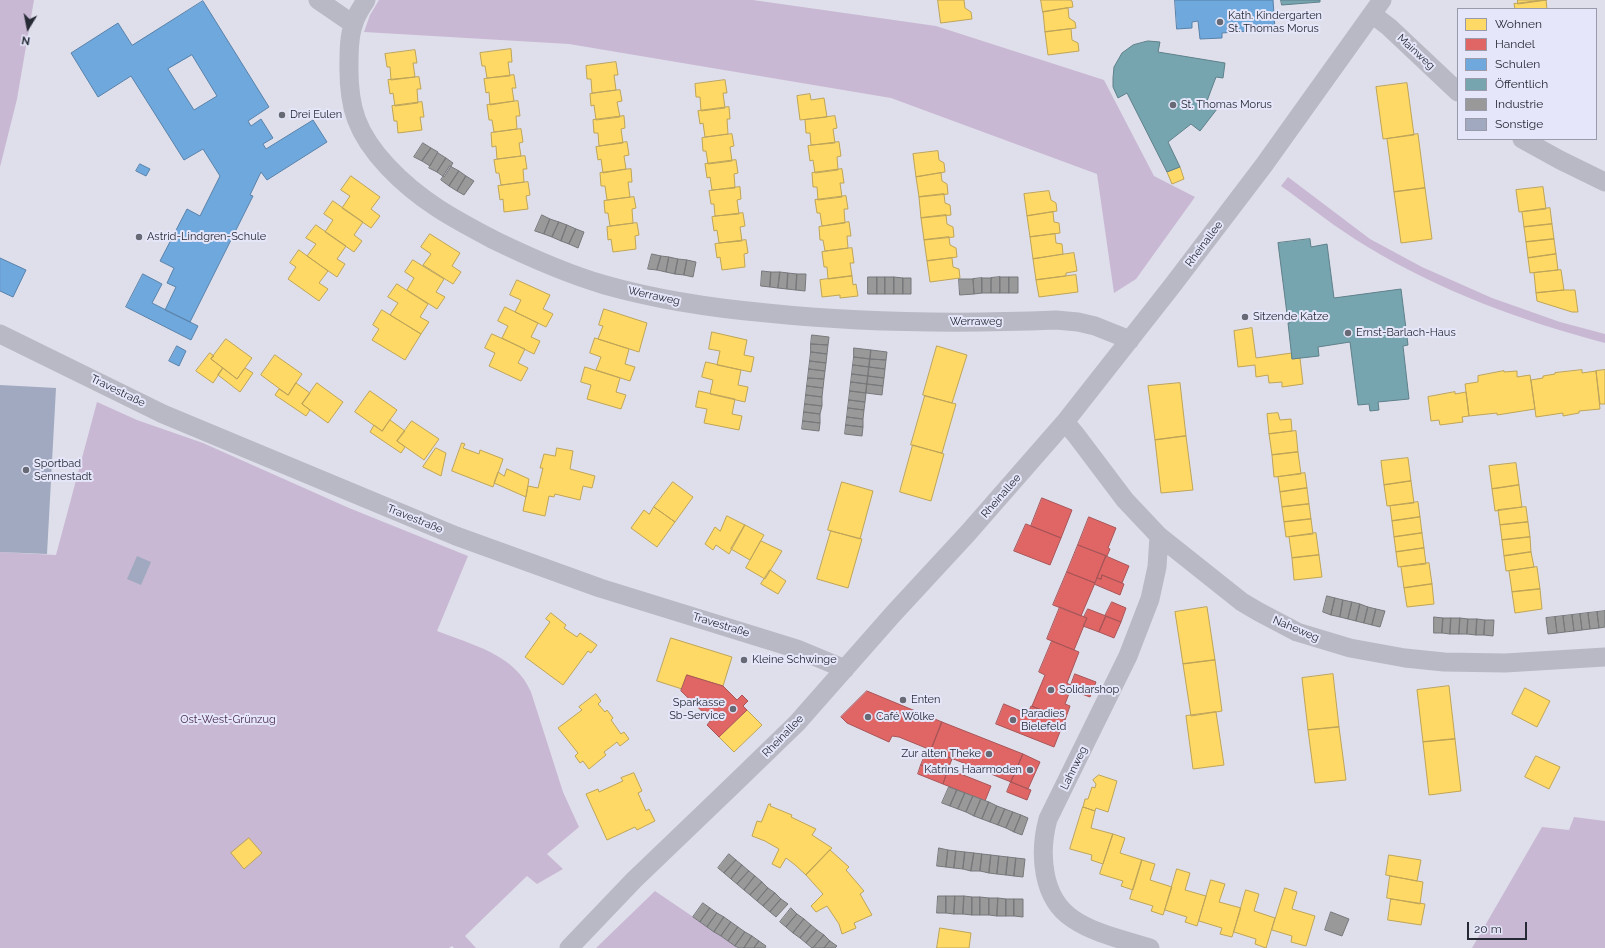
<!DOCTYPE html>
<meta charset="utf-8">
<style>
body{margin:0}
#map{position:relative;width:1605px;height:948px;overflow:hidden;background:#dfdfeb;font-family:Raleway,sans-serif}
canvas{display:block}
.legend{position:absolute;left:1457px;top:8px;width:140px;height:132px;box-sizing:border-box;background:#e5e6f9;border:1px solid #999bab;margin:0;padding:5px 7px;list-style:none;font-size:12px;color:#262a35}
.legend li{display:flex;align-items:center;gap:8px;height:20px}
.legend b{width:20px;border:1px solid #999bab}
.north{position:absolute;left:8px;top:8px;width:40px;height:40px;-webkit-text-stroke:3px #e5e6f9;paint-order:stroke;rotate:190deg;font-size:11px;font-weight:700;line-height:16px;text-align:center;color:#262a35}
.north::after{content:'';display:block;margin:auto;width:14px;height:18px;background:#262a35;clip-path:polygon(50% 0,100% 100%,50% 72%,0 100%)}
.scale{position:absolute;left:1467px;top:922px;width:60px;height:18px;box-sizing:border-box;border:2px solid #262a35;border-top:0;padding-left:5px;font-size:12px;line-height:14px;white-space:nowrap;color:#262a35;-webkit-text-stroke:3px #e5e6f9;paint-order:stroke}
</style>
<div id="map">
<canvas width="1605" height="948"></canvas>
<ul class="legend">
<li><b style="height:11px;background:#ffd966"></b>Wohnen</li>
<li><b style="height:11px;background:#e06666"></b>Handel</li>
<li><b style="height:11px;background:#6fa8dc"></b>Schulen</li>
<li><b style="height:11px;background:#76a5af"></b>Öffentlich</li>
<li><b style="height:11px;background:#999"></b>Industrie</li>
<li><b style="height:11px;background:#a0a9bf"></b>Sonstige</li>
</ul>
<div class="north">N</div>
<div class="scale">20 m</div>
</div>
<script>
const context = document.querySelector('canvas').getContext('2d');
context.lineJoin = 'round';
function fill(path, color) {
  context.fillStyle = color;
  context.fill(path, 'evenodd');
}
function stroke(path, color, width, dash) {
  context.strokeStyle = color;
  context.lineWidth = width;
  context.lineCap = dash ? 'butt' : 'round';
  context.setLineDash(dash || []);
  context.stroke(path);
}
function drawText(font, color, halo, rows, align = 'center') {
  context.font = font + ' Raleway,sans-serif';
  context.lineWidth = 4;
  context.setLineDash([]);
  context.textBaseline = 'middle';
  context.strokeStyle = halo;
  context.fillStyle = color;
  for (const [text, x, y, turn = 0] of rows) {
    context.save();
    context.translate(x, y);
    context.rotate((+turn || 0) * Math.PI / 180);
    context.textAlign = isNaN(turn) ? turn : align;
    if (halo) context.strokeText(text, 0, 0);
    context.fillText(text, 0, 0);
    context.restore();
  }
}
const green = new Path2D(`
 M0,0H34L17,99L0,167Z
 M379,0H753L936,26L1104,80L1154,176L1195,197L1136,279L1114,293L1097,174L891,98L569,44L364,32L370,15Z
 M1288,177L1370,239L1422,267L1492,298L1560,322L1605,334V343C1522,321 1440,291 1366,246C1336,228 1309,206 1281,186Z
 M97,402L137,420L203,443L349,508L468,556L437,631C472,645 515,654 531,692L563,792L579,827L547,854L563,869L537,884L527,876L465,936L476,948H454L452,946L449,948H0V552L56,555Z
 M1574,817L1605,821V948H1472L1542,827L1569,830Z
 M655,891L739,948H596Z`);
const homes = new Path2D(`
 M938,0H964L965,8L971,12L972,19L941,23Z
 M1041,0H1070L1072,1L1073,7L1043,12Z
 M1518,0H1547L1518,4Z
 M1546,0L1547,9H1515L1514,4Z
 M1068,8L1069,18L1075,22L1076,28L1045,32L1043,12Z
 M1071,29L1072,40L1078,43L1079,51L1048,55L1045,32Z
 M511,49L512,62H508L510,76L487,78L485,66H482L480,53Z
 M415,50L417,63H413L415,77L391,80L390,67H387L385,54Z
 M616,62L618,75H614L616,90L592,93L591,79H587L586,66Z
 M514,75L516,88H512L514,101L490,105L489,92L486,93L484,79Z
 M419,77L421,89H417L418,103L395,106L393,93L390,94L388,80Z
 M725,80L727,93H723L725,108L701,111L700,97H696L695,84Z
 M1407,83L1414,135L1383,139L1376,87Z
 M620,90L622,101L617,102L620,117L596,120L594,105L591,106L590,94Z
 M810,94L811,100L824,98L827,117L800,120L797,96Z
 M518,101L520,116H516L517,129L494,132L492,120H489L487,105Z
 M422,102L424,117H420L422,130L398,133L397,121H394L392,106Z
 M729,107L730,119H727L728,134L705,137L703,123L700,124L698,111Z
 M624,116L625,128L621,129L623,143L599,146L598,133H594L593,120Z
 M835,116L837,128L833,129L835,143L811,145L810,133H806L805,120Z
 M521,129L523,142L519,143L521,156L497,159L496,146L492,147L491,133Z
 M732,134L734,146L730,147L732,161L708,164L706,151H703L702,138Z
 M1418,134L1425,188L1394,192L1387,139Z
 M627,142L629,155L624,156L626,169L603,173L601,159L598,160L596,147Z
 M839,142L841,156L837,157L838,170L815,173L813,160L810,161L808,146Z
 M938,151L939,160L944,163L945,172L916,177L913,154Z
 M525,156L527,169H523L524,182L501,185L499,173H496L494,160Z
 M736,160L738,173L734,174L735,188L712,190L710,177L707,178L705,164Z
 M1180,167L1184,179L1172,184L1167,172Z
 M631,169L632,182H628L630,197L607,200L605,186H601L600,173Z
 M842,169L844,183H840L842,197L818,200L817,187H813L812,173Z
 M941,173L942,181L947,184L948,194L919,197L916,177Z
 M351,176L380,197L371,209L380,216L371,228L342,208L350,196L341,190Z
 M528,182L530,195L526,196L528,209L504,212L503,199L500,200L498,186Z
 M740,187L741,199L737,200L739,214L715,216L714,204H711L709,191Z
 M1543,187L1546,209L1519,212L1516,190Z
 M1425,188L1432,239L1401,243L1394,192Z
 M1049,191L1051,200L1056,203L1057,211L1027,216L1024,194Z
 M944,194L945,203L950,205L951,215L921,218L919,197Z
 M846,196L848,209H844L845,223L822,226L820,213H817L815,200Z
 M634,197L636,208L632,209L633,223L610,226L608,213H605L604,201Z
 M333,201L363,222L354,235L362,241L354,252L325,232L333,220L324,214Z
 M1550,208L1552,224L1524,227L1522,212Z
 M1053,212L1054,222L1059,223L1060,233L1030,237L1027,216Z
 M743,213L745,226L740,227L742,241L719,243L717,230L714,231L712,217Z
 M946,215L947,224L953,227L954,237L924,240L921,218Z
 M849,222L851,236H847L848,248L825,251L823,240H820L819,227Z
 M637,223L639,235L635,236L636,249L613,252L611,239L608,240L607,227Z
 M1552,224L1554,239L1526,242L1524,227Z
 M316,225L346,246L337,259L345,264L337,277L307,256L316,244L306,238Z
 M430,234L460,253L452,266L461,272L453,284L423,265L431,254L421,247Z
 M1055,234L1056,243L1062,244L1063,254L1033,259L1030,237Z
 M949,237L950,245L956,248L957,257L927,261L924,240Z
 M1554,239L1556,254L1528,258L1526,242Z
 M746,240L748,253L744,254L745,267L722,270L720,257L717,258L715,244Z
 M852,248L854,263H850L852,276L828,279L827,267H824L822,252Z
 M299,250L328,271L319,283L328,289L319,301L288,279L296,267L290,263Z
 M1074,253L1077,271L1066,273V276L1036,280L1033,259Z
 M1556,254L1558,270L1530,273L1528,258Z
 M952,258L953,267L959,269L960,278L930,282L927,261Z
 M413,260L444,279L436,292L445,297L437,309L407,290L414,278L405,272Z
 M1561,270L1564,290L1536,293L1534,273Z
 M1076,275L1078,292L1039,297L1036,280Z
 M852,276L853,285L856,284L858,296L840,298V295L822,297L820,280Z
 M517,280L550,295L543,309L553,314L546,327L515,312L521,300L510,295Z
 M397,284L428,304L420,317L429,322L421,334L390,315L398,303L388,297Z
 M1564,290H1575L1578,312H1572L1537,301L1536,293Z
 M505,307L538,323L531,337L540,341L534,354L502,338L508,326L498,321Z
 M604,309L647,323L639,352L598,339L603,326L599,325Z
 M382,310L421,334L405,360L372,340L379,329L373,325Z
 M1252,328L1256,358L1292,353V359L1300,358L1303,384L1282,387V382L1269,383L1268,375L1256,377L1255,365L1238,367L1234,331Z
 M712,332L747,340L744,355L754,357L751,372L717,365L720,351L709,349Z
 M492,334L525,349L518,363L528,368L521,381L489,366L495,353L485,348Z
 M595,338L629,349L625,364L635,367L630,381L596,370L601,357L590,353Z
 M226,339L252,358L237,379L211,359Z
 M937,346L967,355L952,403L923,395Z
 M210,353L214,356L211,359L223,368L213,383L196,371Z
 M275,355L302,374L288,395L261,375Z
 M706,362L741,370L738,385L748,387L745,402L710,394L713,380L702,377Z
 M585,367L620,378L616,392L626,395L621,409L587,399L591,385L581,382Z
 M223,368L237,379L245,368L253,373L240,392L218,375Z
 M1582,370V373L1596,371L1600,409L1579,411V413L1563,416V413L1536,417L1531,380L1543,378V376L1555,374V373Z
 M1605,370V404H1600L1596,371Z
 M1504,371V372L1517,371V377L1530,375L1535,409L1497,415V413L1469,416L1465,384L1478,382V376Z
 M296,383L310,393L302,404L310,410L306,416L275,395L279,389L288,395Z
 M317,383L343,402L328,423L302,404Z
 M1180,383L1186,436L1155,440L1148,386Z
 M370,391L397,410L382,431L355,412Z
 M699,391L735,399L732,414L742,416L739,430L704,423L707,409L696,407Z
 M1455,392V394L1466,392L1469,416L1462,417L1463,422L1440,425L1439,420L1431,421L1428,397Z
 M925,396L956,404L942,453L911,445Z
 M1278,413L1280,420L1291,419L1292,431L1269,434L1267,414Z
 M390,420L405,431L397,441L405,447L401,453L370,432L374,425L382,431Z
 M412,421L439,439L424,460L397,441Z
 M1296,431L1298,452L1272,455L1269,434Z
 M1186,436L1193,490L1161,493L1155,440Z
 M462,443L465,444L463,448L479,454L480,450L503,459L493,487L452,471Z
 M913,445L944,454L931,501L900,492Z
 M436,448L446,453L441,476L423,467Z
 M557,448L573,451L570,469L595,476L592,488L583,486L580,500L555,494L554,497L549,496L545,516L523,511L528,486L538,488L543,468H540L544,454L555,456Z
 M1298,452L1301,474L1274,477L1272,455Z
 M1408,458L1411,481L1384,485L1381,461Z
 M1516,463L1519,485L1492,489L1489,466Z
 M507,469L529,479L526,497L494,483L498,472L504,476Z
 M1305,473L1307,488L1280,492L1278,477Z
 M1411,481L1414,503L1387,506L1384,485Z
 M673,482L693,497L675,522L654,507Z
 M842,482L873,491L860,539L828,530Z
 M1519,485L1522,507L1495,511L1492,489Z
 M1307,488L1309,504L1282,507L1280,492Z
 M1418,502L1420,517L1392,521L1390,506Z
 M1309,504L1311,519L1284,522L1282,507Z
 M654,507L675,522L657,547L631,528L644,510L649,514Z
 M1526,507L1528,522L1500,525L1498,510Z
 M727,516L745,525L729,554L716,545L713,550L705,544L715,527L720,531Z
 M1420,517L1422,533L1394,537L1392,521Z
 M1311,519L1313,534L1286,537L1284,522Z
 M1528,522L1530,537L1502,540L1500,525Z
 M745,525L764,535L750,560L731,549Z
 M831,531L862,539L848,588L817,579Z
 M1316,533L1319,555L1292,558L1289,537Z
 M1422,533L1424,548L1396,552L1394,537Z
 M1530,537L1531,552L1504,556L1502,540Z
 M761,541L782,551L765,579L746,568Z
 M1424,548L1426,564L1398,567L1396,552Z
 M1531,552L1534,567L1506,571L1504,556Z
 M1319,555L1322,577L1294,580L1292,558Z
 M1429,563L1432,584L1404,588L1401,567Z
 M1537,567L1540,589L1512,592L1509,571Z
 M770,570L786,581L778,594L761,584Z
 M1432,584L1434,604L1407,607L1404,588Z
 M1540,589L1542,609L1515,613L1512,592Z
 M1207,607L1215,660L1183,664L1175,612Z
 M551,613L566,625L564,628L577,637L580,633L597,645L591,653L588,651L563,685L525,657L550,622L546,619Z
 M671,638L732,657L723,686L687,675L682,689L657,681Z
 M1215,660L1222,711L1191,716L1183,664Z
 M1333,674L1339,727L1308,730L1302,678Z
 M1449,686L1455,739L1423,742L1417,690Z
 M1525,688L1550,701L1537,727L1512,714Z
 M596,694L601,701L598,704L605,712L607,710L613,718L611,720L621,734L624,732L629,739L620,746L617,742L604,752L606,755L589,769L583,761L580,763L575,756L578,753L558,728L582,710L579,707Z
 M747,710L762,725L734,752L719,737Z
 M1216,712L1224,765L1193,769L1186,716Z
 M1339,727L1346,780L1315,783L1308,730Z
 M1455,739L1461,791L1429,795L1423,742Z
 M1536,756L1560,767L1549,789L1525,777Z
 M634,773L642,791L638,793L646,811L649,809L655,821L637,830L635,827L607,840L586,794L598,789L599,792L623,781L621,778Z
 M1099,775L1117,781L1108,812L1096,808L1095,811L1083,807L1085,799H1088L1092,787L1095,788L1096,784L1093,780Z
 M769,804H771L770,806L792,815L791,817L816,829L812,835L832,848L806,875L794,864L786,858L780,868L772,864L779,849L765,841L752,836L757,821L761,822Z
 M1083,807L1095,811L1091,828L1113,834L1103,864L1091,860L1092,855L1070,849Z
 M1113,834L1125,838L1120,853L1142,860L1133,890L1121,886L1123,881L1100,874Z
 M249,838L262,853L244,869L231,853Z
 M830,850L849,867L846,870L864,891L860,894L872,915L854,923L856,928L842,934L839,924L827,906L816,912L811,906L823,894L806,875Z
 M1389,855L1421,860L1417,881L1386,875Z
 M1142,860L1155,864L1150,880L1172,887L1163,915L1151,911L1153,906L1130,899Z
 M1177,869L1190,873L1185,890L1206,896L1197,926L1185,922L1187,917L1165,910Z
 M1390,876L1423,882L1420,904L1387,898Z
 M1211,880L1225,884L1219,902L1241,908L1232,937L1220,934L1222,928L1199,921Z
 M1285,888L1297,892L1292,909L1315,916L1306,946L1291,942L1292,936L1272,930Z
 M1246,890L1259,894L1254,911L1275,918L1266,948L1255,944L1256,939L1234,932Z
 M1391,899L1425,904L1421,925L1388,920Z
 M940,928L971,933L969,948H937Z`);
const shops = new Path2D(`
 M1042,498L1072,510L1061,538L1031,526Z
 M1089,517L1116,528L1108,548L1110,549L1107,556L1078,545Z
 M1026,524L1061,538L1050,565L1014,551Z
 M1078,545L1106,556L1095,583L1067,572Z
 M1106,556L1129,566L1122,583L1102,575L1101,579L1097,578Z
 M1067,572L1095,583L1081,616L1053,605Z
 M1102,575L1124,584L1120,595L1094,584L1097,578L1101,579Z
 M1112,602L1126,608L1121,622L1105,616Z
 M1060,607L1087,618L1074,650L1047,639Z
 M1088,609L1106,616L1099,632L1083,626L1087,618L1084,617Z
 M1106,616L1121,622L1114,638L1099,632Z
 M1052,641L1079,652L1067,683L1072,686L1065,704L1070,706L1065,720L1032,706L1045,675L1039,672Z
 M1075,674L1096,682L1090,697L1071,690L1072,686L1071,685Z
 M687,675L723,686L737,700L742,695L748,701L743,706L747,710L719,737L707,725L711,720L681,691Z
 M867,691L942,722L931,750L899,737L892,736L889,742L847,723L841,717Z
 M1004,704L1028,714L1031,706L1065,719L1054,747L996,724Z
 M942,722L1023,754L1011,782L931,750Z
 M928,748L952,759L948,769L991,786L985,801L943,784L946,775L921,765Z
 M1023,754L1040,762L1028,789L1011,782Z
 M921,765L946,775L943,784L918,774Z
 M1011,782L1031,790L1027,800L1007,792Z`);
const schools = new Path2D(`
 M1175,0H1273L1275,29L1222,33V38L1200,39L1198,21L1192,22V28L1177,29Z
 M203,1L269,107L248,121L251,126L261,119L273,138L263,144L266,149L313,120L327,142L267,180L261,172L250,195L253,196L190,322L165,310L176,287L167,283L174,268L160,261L187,209L200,216L220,176L203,149L184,160L131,76L98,97L71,53L118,23L132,45ZM192,55L217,96L194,110L168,69Z
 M140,164L150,169L146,176L136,171Z
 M0,258L26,270L13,297L0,291Z
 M143,274L162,284L152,303L198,326L191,340L126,307Z
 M177,346L186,351L179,366L169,361Z`);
const public = new Path2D(`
 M1281,0H1320V2L1282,5Z
 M1148,41L1160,42L1158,52L1225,63L1223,78L1216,77L1207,101L1217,109L1200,131L1191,124L1168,142L1180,167L1167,172L1127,93L1118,98L1113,87V78L1114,67L1122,53L1133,45Z
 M1310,239L1311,247L1327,244L1334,298L1401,289L1408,345L1403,346L1409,399L1378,402L1379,410L1370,411L1369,404L1358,405L1350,342L1318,347L1319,356L1292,359L1288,323H1290L1289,319V314H1287L1278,243Z`);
const industry = new Path2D(`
 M423,143L431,148L422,161L414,157Z
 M431,148L438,152L430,166L422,161Z
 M438,153L446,158L437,172L429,168Z
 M446,158L453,163L444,177L437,172Z
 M450,166L459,171L449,186L441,180Z
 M459,171L466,176L457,191L449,186Z
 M466,176L474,181L464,195L457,191Z
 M542,215L550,219L544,234L535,231Z
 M550,219L559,222L552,237L544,234Z
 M559,222L567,225L561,241L552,237Z
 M567,225L576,229L569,244L561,241Z
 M576,229L584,232L578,248L569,244Z
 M652,254L661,256L657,270L648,269Z
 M661,256L669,257L666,272L657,270Z
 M669,257L678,259L675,274L666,272Z
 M678,259L687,260L684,275L675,274Z
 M687,260L696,262L693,277L684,275Z
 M762,271L771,272L770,287L761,286Z
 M771,272H780L778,288L770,287Z
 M780,272L788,273L787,289L778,288Z
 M788,273L797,274L796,290L787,289Z
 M797,274H806L805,291L796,290Z
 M868,277H877V294H868Z
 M877,277H885V294H877Z
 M885,277H894V294H885Z
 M894,277L903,278V294H894Z
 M1000,277V293H991V278Z
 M1000,277H1009V293H1000Z
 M1009,277H1018V293H1009Z
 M903,278H911V294H903Z
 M982,278V293L974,294L973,279Z
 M982,278H991V293H982Z
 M959,279H973L974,294L960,295Z
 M812,335L829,337L828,345L811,344Z
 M811,344L828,345L827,354L811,352Z
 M854,348L871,350L870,359L854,357Z
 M871,350L887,352L886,360L870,359Z
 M811,352L827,354L826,363L810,361Z
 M854,357L870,359L869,367L853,365Z
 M870,359L886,360L885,369L869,367Z
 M810,361L826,363L825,371L809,369Z
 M853,365L869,367L868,376L852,374Z
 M869,367L885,369L884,378L868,376Z
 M809,369L825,371L824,379L808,378Z
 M852,374L868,376L867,384L851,382Z
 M868,376L884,378L883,386L867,384Z
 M808,378L824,379L823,388L807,386Z
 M851,382L867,384L866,393L850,391Z
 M867,384L883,386L882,395L866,393Z
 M807,386L823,388L822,397L806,395Z
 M850,391L866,393L865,402L849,400Z
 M806,395L822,397V406L805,404Z
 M849,400L865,402L864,410L848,408Z
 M805,404L822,406L820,414L804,412Z
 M848,408L864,410L863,419L847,417Z
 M804,412L820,414V423L803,421Z
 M847,417L863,419V427L846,425Z
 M803,421L820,423L819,431L802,429Z
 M846,425L863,427L862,436L845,434Z
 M1327,596L1335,598L1331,615L1323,612Z
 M1335,598L1343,600L1340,617L1331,615Z
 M1343,600L1352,602L1348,619L1340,617Z
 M1352,602L1360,604L1356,621L1348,619Z
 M1360,604L1368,607L1364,623L1356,621Z
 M1368,607L1376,609L1372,625L1364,623Z
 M1376,609L1385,611L1380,627L1372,625Z
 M1605,611V627L1599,628L1597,612Z
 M1597,612L1599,628L1590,629L1588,613Z
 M1588,613L1590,629L1582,630L1580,614Z
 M1580,614L1582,630L1574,631L1572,615Z
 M1572,615L1574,631L1565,632L1563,616Z
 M1563,616L1565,632L1557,633L1555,617Z
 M1434,617L1443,618L1442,633H1434Z
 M1555,617L1557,633L1548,634L1546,618Z
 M1443,618H1451L1450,634L1442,633Z
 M1451,618H1460L1459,634H1450Z
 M1460,618L1468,619L1467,634H1459Z
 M1468,619H1477L1476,635L1467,634Z
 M1477,619L1485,620L1484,635H1476Z
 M1485,620H1494L1493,636L1484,635Z
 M949,787L957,790L950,806L942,803Z
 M957,790L965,793L958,809L950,806Z
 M965,793L973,796L966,812L958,809Z
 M973,796L981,799L974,816L966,812Z
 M981,799L989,802L982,819L974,816Z
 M989,802L997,806L990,822L982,819Z
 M997,806L1005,809L998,825L990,822Z
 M1005,809L1013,812L1006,828L998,825Z
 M1013,812L1021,815L1014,832L1006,828Z
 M1021,815L1028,818L1022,835L1014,832Z
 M939,848L948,850L946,867L937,866Z
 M948,850L956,851L954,868L946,867Z
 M956,851L965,852L963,869L954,868Z
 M965,852L974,853L971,871L963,869Z
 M974,853L982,854L980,871H971Z
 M729,854L736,860L724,873L718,868Z
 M982,854L991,855L989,873L980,871Z
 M991,855L999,856L997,874L989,873Z
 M999,856L1008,857L1006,875L997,874Z
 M1008,857L1016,858L1014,876L1006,875Z
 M1016,858L1025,859L1023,877L1014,876Z
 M736,860L742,865L731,879L724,873Z
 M742,865L749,871L737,884L731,879Z
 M749,871L755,876L744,890L737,884Z
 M755,876L762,882L750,895L744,890Z
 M762,882L768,888L757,901L750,895Z
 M768,888L775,893L763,906L757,901Z
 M775,893L781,899L770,912L763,906Z
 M938,896H946V913H937Z
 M946,896H955L954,914L946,913Z
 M955,896H964L963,914H954Z
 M964,896L972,897V915L963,914Z
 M972,897H980V915H972Z
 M980,897L989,898V915H980Z
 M989,898H998L997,916L989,915Z
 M998,898L1006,899V916H997Z
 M781,899L788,904L776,917L770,912Z
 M1006,899H1014V916H1006Z
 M1014,899H1023V917L1014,916Z
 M703,903L710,908L700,922L693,917Z
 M710,908L717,913L707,927L700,922Z
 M791,908L797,914L786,927L780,922Z
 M1331,912L1349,919L1342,936L1325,930Z
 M717,913L724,917L714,932L707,927Z
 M797,914L804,919L793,933L786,927Z
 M724,917L731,922L721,936L714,932Z
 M804,919L811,925L800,938L793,933Z
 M731,922L738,927L728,941L721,936Z
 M811,925L817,930L806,943L800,938Z
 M738,927L745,932L735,946L728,941Z
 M817,930L824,935L813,948H812L806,943Z
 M745,932L752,936L744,948H739L735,946Z
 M824,935L830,941L824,948H813Z
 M752,936L759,941L754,948H744Z
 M759,941L766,946L765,948H754Z
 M830,941L837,946L835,948H824Z`);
const building = new Path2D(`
 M0,385L56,388L47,554L0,552Z
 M137,556L151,562L141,585L127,579Z`);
const minor = new Path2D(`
 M318,0L353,24
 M366,0C362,7 356,15 354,23C349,35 349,51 349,63C348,108 357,134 388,167C420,201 454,219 494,240C529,257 567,274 605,285C658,300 712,308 767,313C863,323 959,324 1056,320L1078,322L1095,326L1130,340
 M1372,14L1389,27L1458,92
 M1522,139L1560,160L1605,182
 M0,334L163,414L456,536L600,588L797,649L845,669
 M1065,422L1076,435L1125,500L1159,536L1242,602L1259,612L1297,632L1350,648L1405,658L1444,662L1505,663L1605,657
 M569,948L634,880L732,786L797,723L894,613L968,533L1065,422L1172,286L1264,165L1382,0
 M1150,948C1125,940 1095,934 1073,919C1041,898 1039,852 1048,819L1128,656L1150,599L1157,567L1159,536`);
const markers = [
 [1220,22,4,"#676975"],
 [1173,105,4,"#676975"],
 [282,115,4,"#676975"],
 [139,237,4,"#676975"],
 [1245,317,4,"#676975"],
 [1348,333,4,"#676975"],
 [26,470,4,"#676975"],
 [744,660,4,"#676975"],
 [1051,690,4,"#676975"],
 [903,700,4,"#676975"],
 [733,709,4,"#676975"],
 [868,717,4,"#676975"],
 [1013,720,4,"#676975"],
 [989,754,4,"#676975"],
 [1030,770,4,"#676975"]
];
const poiNames = [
 ["Kath. Kindergarten",1228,16],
 ["St. Thomas Morus",1228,29],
 ["St. Thomas Morus",1181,105],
 ["Drei Eulen",290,115],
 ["Astrid-Lindgren-Schule",147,237],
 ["Sitzende Katze",1253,317],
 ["Ernst-Barlach-Haus",1356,333],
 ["Sportbad",34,464],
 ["Sennestadt",34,477],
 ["Kleine Schwinge",752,660],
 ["Solidarshop",1059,690],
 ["Enten",911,700],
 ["Sparkasse",725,703,"right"],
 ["Sb-Service",725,716,"right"],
 ["Paradies",1021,714],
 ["Bielefeld",1021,727],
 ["Café Wölke",876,717],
 ["Zur alten Theke",981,754,"right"],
 ["Katrins Haarmoden",1022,770,"right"]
];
const streetNames = [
 ["Mainweg",1416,52,43],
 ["Rheinallee",1204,244,-53],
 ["Werraweg",654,296,12],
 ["Werraweg",976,322],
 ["Travestraße",118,391,26],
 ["Rheinallee",1001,496,-49],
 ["Travestraße",415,519,22],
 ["Travestraße",721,625,17],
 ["Naheweg",1296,629,23],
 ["Rheinallee",783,736,-46],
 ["Lahnweg",1074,768,-64]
];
const parkNames = [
 ["Ost-West-Grünzug",228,720]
];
fill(green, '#c9b8d3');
fill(homes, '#ffd966');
stroke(homes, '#bea457', 1);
fill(shops, '#e06666');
stroke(shops, '#a85457', 1);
fill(schools, '#6fa8dc');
stroke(schools, '#5982aa', 1);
fill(public, '#76a5af');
stroke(public, '#5e808a', 1);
fill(industry, '#999');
stroke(industry, '#76787b', 1);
fill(building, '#a0a9bf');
stroke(minor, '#b8b9c4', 19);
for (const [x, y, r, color] of markers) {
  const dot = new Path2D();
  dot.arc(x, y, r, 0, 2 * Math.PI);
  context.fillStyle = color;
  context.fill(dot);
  stroke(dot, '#e5e6f9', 1.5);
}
drawText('11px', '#262a35', '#e5e6f9', poiNames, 'left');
drawText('11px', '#262a35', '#e5e6f9', streetNames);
drawText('11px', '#4a2a53', '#e5e6f9', parkNames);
</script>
